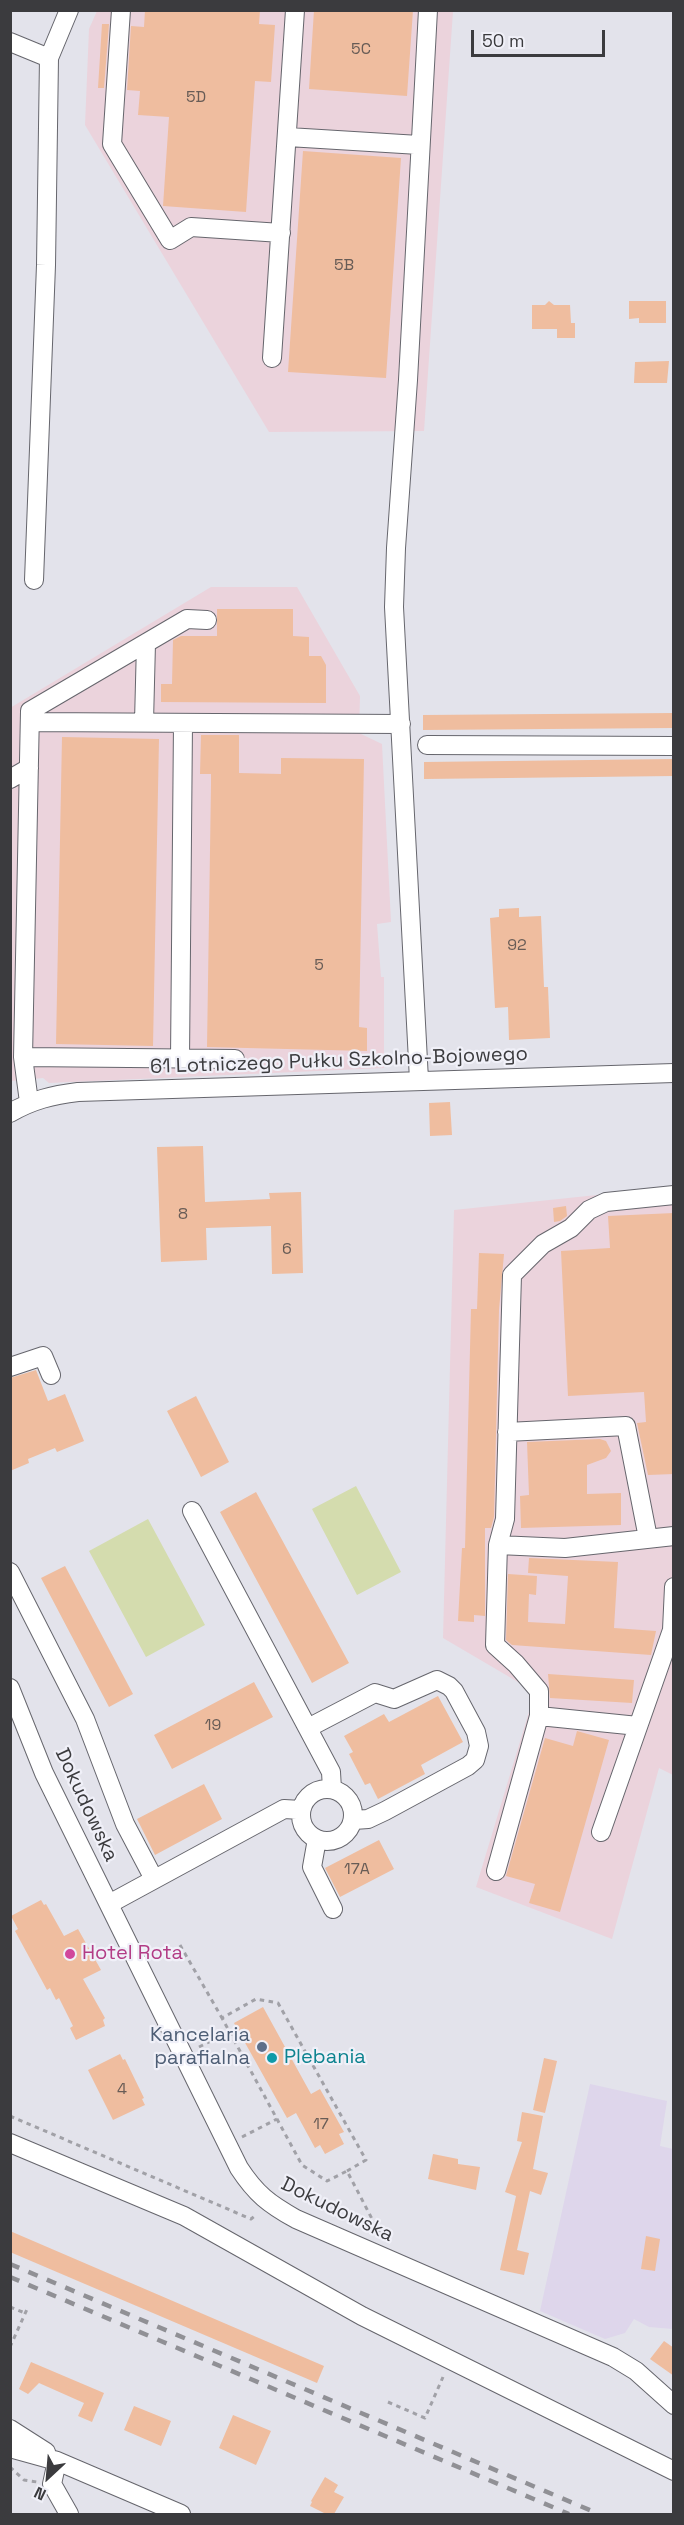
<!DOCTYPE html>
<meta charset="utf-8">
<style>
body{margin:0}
#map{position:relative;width:684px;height:2525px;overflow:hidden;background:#e3e3eb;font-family:"Space Grotesk",sans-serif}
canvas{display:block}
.frame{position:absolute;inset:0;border:12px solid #3b3b3e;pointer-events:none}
.north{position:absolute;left:18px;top:2447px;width:60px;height:60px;-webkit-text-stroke:4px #f0f0f8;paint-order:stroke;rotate:206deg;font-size:16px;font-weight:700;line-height:24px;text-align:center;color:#3b3b3e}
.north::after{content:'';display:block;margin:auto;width:21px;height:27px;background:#3b3b3e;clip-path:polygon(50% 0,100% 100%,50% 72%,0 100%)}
.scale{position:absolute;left:471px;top:30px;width:134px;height:27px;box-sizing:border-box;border:3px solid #3b3b3e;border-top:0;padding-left:8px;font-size:18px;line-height:21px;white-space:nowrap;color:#3b3b3e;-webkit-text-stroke:4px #f0f0f8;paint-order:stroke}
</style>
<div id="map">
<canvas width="684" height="2525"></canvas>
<div class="frame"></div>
<div class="north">N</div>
<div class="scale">50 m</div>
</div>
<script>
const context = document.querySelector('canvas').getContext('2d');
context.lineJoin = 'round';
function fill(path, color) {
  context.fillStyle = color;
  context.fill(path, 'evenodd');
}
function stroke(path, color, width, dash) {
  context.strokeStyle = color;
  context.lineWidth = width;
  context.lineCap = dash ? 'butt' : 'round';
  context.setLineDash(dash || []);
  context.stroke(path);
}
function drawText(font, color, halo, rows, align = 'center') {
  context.font = font + ' "Space Grotesk",sans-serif';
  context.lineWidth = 4.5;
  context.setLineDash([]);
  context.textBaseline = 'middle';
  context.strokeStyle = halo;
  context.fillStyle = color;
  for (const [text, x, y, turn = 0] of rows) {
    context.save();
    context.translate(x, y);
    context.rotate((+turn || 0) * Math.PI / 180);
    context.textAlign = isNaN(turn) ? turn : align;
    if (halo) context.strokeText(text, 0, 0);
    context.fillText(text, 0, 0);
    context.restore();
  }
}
const industrial = new Path2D(`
 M97,11H453L424,431L269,432L85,125L89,29Z
 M211,587H297L360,696L359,733L382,744L391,922L377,924L381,977H384V1068L49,1083L43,1078L11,1081L10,708Z
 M673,1187V1775L659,1768L612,1939L476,1887L535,1692L443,1638L454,1210Z`);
const education = new Path2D(`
 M590,2084L667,2101L660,2146L673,2149V2329L649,2327L634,2319L625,2333L605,2339L540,2311Z`);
const green = new Path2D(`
 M356,1486L401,1572L357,1595L312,1509Z
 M148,1519L205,1625L146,1657L89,1551Z`);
const building = new Path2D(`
 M145,10H260L259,24L275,25L271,82L255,81L246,212L163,206L169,117L138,115L140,91L127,90L131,26L144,27Z
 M314,10H413L407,96L309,89Z
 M102,24H109L104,88H98Z
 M303,151L401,158L386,378L288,372Z
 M549,301L554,305H570L571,323H575V338H557V329H532V305H545Z
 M629,301H666V323H639V318L629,319Z
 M669,361L667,383H634L635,362Z
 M217,609H293V636L309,637V656H321L326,665V703L161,702V684H172L173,640L181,636H217Z
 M674,713V728L423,730V715Z
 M201,735H239V773L281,774V758L364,759L359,1027L367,1028V1051L207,1047L211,785V774H200Z
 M62,737L159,739L153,1046L56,1044Z
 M674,759V776L424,779V762Z
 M519,908V917L541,916L544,987H548L550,1038L509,1040L508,1007L495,1008L490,918L499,917V909Z
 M450,1102L452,1135L430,1136L429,1103Z
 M203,1146L205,1202L270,1199L269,1193L301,1192L303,1273L272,1274L271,1226L206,1228L207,1260L161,1262L157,1147Z
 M566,1206L567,1216L560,1221L554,1222L553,1208Z
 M674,1213V1474L648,1475L637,1423L646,1422L644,1392L568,1396L561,1251L610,1248L608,1216Z
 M479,1253L504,1254L499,1310L494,1517L491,1528H485V1616L474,1615V1622L458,1621L462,1548H465L471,1309H477Z
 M36,1370L48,1401L65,1394L84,1441L57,1452L55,1448L28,1459L29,1463L10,1471V1378Z
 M196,1396L229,1462L201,1477L167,1411Z
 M600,1439L606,1441L611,1451L606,1458L587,1465V1494L621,1493V1525L521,1528L520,1496L529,1495L527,1442Z
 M256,1492L349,1663L312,1683L220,1512Z
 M529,1558L618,1562L614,1628L656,1631L651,1655L512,1645L506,1640L508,1574L537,1576L536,1595L529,1594L528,1622L565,1624L568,1576L528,1573Z
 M65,1566L133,1694L109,1707L41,1578Z
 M548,1674L634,1680L632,1703L550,1698Z
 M254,1682L273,1717L172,1769L154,1735Z
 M438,1696L463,1742L421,1765L425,1774L378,1799L370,1783L365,1785L349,1754L353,1752L344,1736L384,1714L389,1722Z
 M577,1731L609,1740L560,1912L529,1903L535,1884L506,1876L545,1738L573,1746Z
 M204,1784L222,1819L155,1855L137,1819Z
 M379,1840L394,1869L340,1897L325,1868Z
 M41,1900L44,1905L46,1904L64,1936L78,1929L101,1970L83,1979L105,2018L103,2020L105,2026L76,2040L70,2028L73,2026L59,1998L56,2000L50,1988L47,1990L15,1931L18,1929L11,1916Z
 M263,2007L311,2094L320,2089L344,2132L339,2134L344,2144L325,2154L320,2145L315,2148L296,2113L287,2118L234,2023Z
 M120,2054L123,2060L125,2059L144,2098L142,2099L145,2105L113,2120L88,2070Z
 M544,2058L557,2061L545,2113L533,2110Z
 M522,2112L543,2116L533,2169L548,2173L541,2195L530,2191L517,2250L529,2253L524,2275L500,2270L516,2196L505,2192L522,2142L517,2141Z
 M433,2154L458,2159V2164L480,2167L476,2190L428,2179Z
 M10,2231L324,2366L317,2383L10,2252Z
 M646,2236L660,2239L655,2271L641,2269Z
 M664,2341L674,2348V2376L650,2359Z
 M31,2362L104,2393L92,2422L78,2416L84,2403L39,2383L28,2394L19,2389Z
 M134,2406L171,2421L161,2446L124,2430Z
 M233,2415L271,2431L256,2465L219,2448Z
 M325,2477L338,2485L334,2492L344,2497L334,2514H326L310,2506L312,2502L311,2501Z`);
const path = new Path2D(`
 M180,1945L222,2018
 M199,2047L229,2032
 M10,2116L251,2219L256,2215
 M242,2137L277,2119
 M347,2171L366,2160L278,2003L256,1999L222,2018L302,2165L327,2181L347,2171L381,2236
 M10,2307L25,2313
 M10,2347L28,2307
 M388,2402L425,2418L443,2377
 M10,2467L24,2480L37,2482`);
const minor = new Path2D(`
 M121,10L112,144L170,240L191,227L281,233
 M10,42L49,58L46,265L34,580
 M49,58L69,10
 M288,137L419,145
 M272,358L295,10
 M30,722L401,724
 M144,722L146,643
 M427,745L674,746
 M10,779L29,768
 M23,1057L235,1059
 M180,1059L183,723
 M419,1080L394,607L396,548L408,380L428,10
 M29,1102L23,1057L30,711L187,619L207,620
 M10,1113C32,1100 53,1095 78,1092L674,1073
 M10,1367L43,1356L51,1375
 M507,1432L626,1426L648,1538
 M192,1511L331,1772L332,1789
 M498,1545L565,1548L674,1536
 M10,1572L85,1719L125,1824L154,1879
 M10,1688L44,1773L239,2168C256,2194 269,2204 296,2219L613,2357L636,2371L674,2405
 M539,1716L638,1726
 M308,1728L375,1693L394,1699L437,1680L449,1686L454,1691L476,1732L479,1746L475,1760L468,1766L385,1811L368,1819L354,1820
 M301 1815a26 26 0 1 1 52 0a26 26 0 1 1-52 0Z
 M601,1832L672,1630L674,1587
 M317,1839L312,1867L333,1909
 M496,1871L539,1716V1691L516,1664L495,1645L498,1545L505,1519L512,1275L543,1244L571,1228L589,1210L606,1202L674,1195
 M109,1904L284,1809L301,1810
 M10,2143L184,2216L362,2316L674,2471
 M10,2429L46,2452
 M10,2448L57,2461L181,2514
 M57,2461L52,2484L69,2514`);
const rail = new Path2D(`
 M10,2264L599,2514
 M10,2277L569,2514`);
const markers = [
 [70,1954,6,"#d1479c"],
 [262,2047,6,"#5c6f8a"],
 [272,2058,6,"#0f9aa8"]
];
const numberNames = [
 ["5C",361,50],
 ["5D",196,98],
 ["5B",344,266],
 ["92",517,946],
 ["5",319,966],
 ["8",183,1215],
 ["6",287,1250],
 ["19",213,1726],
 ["17A",357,1870],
 ["4",122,2090],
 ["17",321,2125]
];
const streetNames = [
 ["61 Lotniczego Pułku Szkolno-Bojowego",339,1061,-2],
 ["Dokudowska",86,1805,65],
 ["Dokudowska",337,2210,26]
];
const hotelNames = [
 ["Hotel Rota",82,1954]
];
const serviceNames = [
 ["Kancelaria",250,2036],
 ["parafialna",250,2059]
];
const cultureNames = [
 ["Plebania",284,2058]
];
fill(industrial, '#ebd3dc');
fill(education, '#ded6eb');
fill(green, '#d4dcae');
fill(building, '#efbd9f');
stroke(minor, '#66666d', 20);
stroke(path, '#a1a1a7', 3, [4.5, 4.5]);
stroke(minor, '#fff', 18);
stroke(rail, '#909095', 4.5, [10, 10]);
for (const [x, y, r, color] of markers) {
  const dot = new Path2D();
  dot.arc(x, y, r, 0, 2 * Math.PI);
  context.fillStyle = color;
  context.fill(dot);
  stroke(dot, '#f0f0f8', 2);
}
drawText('16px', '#685c56', null, numberNames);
drawText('20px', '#3b3b3e', '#f0f0f8', streetNames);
drawText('20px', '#b23c85', '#f0f0f8', hotelNames, 'left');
drawText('20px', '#4e5e75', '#f0f0f8', serviceNames, 'right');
drawText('20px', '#0d838f', '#f0f0f8', cultureNames, 'left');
</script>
